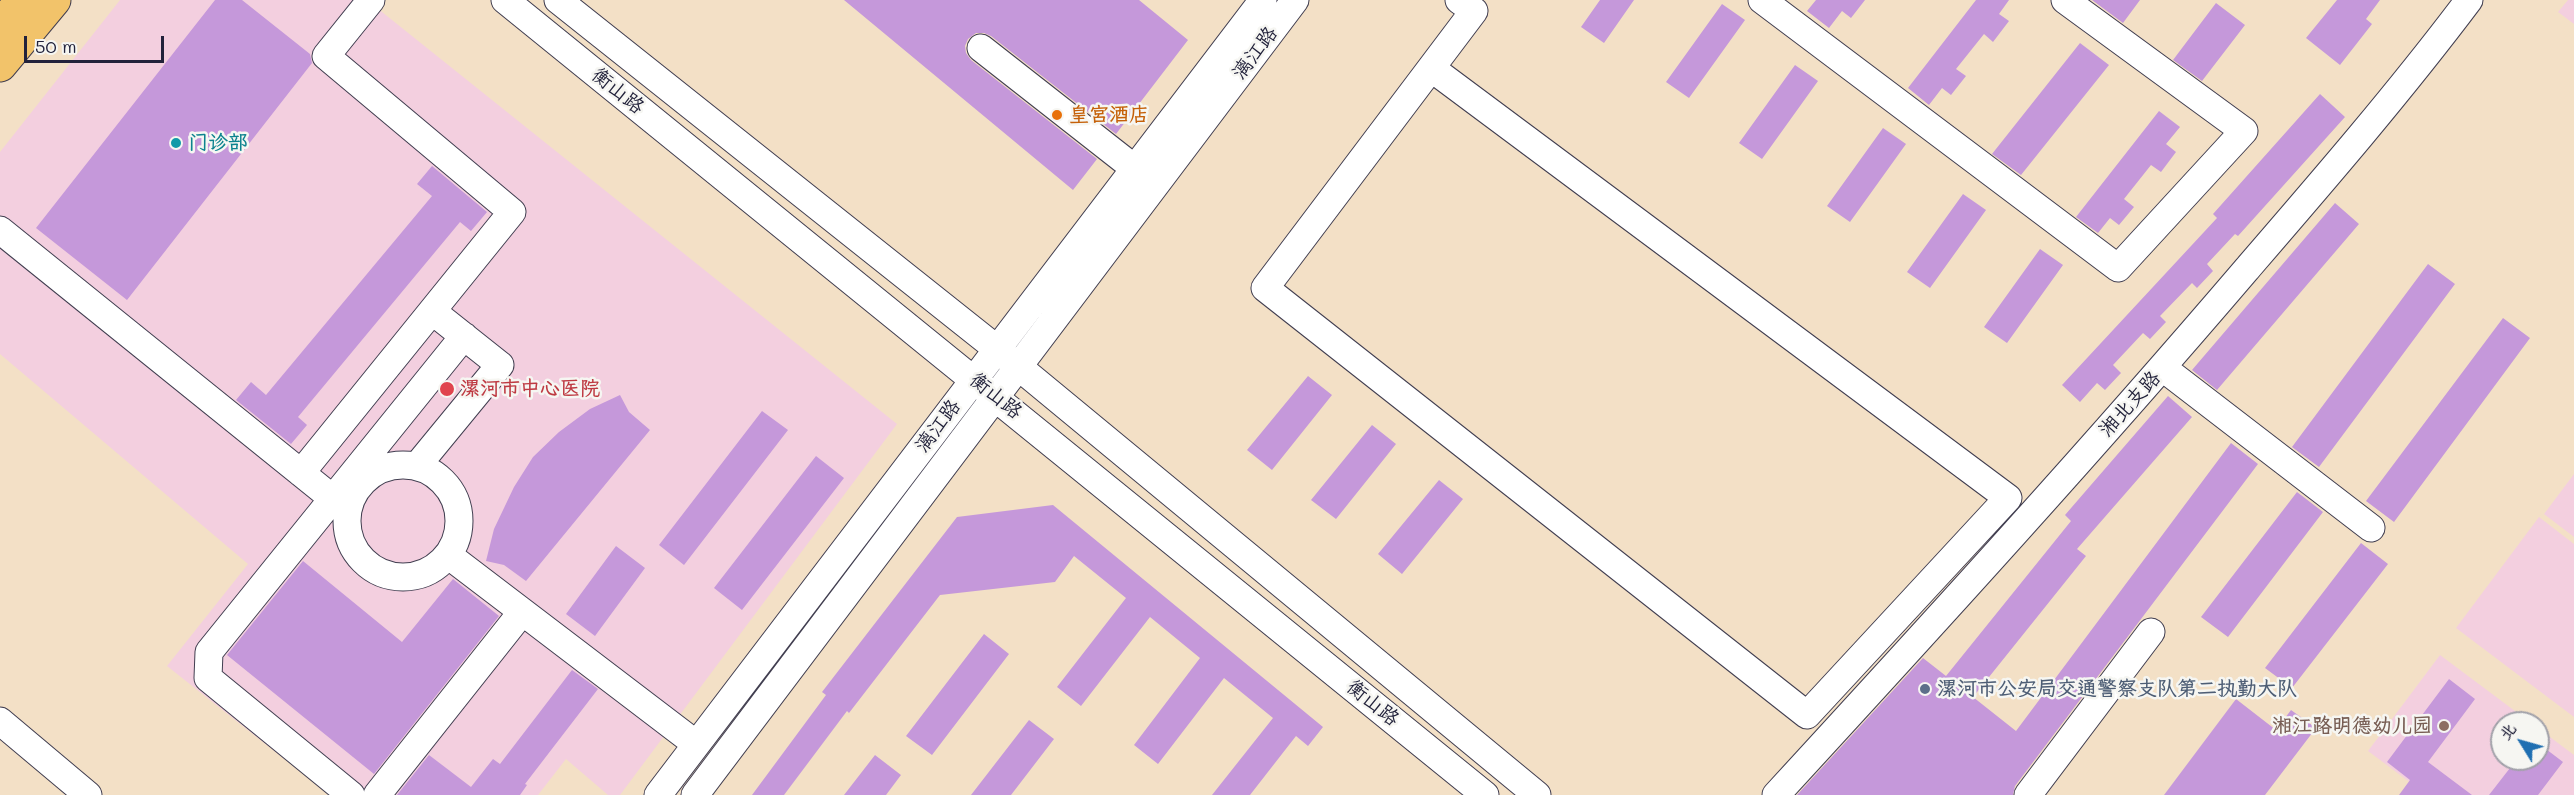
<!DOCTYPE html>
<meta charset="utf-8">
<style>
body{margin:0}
#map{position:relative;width:2574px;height:795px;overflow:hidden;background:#f3e0c6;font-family:Mali,"LXGW WenKai TC",sans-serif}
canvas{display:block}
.north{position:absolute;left:2490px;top:711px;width:60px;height:60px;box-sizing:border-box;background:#f6f6f2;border:2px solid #a1a1a9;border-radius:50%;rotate:307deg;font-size:16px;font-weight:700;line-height:24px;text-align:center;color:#22223b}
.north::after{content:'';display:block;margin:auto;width:21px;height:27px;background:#1f6fb2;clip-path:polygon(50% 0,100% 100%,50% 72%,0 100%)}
.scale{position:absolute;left:24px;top:36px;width:140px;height:27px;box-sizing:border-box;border:3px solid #22223b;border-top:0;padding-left:8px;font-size:18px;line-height:21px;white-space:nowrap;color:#22223b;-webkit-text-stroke:4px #f6f6f2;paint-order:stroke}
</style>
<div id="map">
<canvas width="2574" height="795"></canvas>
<div class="north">北</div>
<div class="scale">50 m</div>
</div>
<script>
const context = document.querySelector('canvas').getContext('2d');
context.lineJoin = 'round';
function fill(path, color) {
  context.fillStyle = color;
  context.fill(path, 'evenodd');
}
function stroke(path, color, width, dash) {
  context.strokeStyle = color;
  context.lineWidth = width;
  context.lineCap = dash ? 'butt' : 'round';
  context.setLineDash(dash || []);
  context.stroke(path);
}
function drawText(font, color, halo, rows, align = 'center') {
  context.font = font + ' Mali,"LXGW WenKai TC",sans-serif';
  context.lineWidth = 5;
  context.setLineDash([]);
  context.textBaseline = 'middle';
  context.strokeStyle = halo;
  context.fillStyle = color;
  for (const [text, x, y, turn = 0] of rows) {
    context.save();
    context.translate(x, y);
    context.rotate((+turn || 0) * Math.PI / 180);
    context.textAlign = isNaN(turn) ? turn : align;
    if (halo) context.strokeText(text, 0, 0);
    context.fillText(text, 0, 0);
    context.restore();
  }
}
const built = new Path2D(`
 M120,0H367L897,424L620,795H608L566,759L538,795H330L167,666L248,564L0,354V152Z
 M2568,0H2574V24L2558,12Z
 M2574,474V537L2544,514Z
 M2539,517L2574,544V717L2456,628Z
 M2440,655L2531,723H2502V759H2538V728L2574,755V795H2427L2368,751Z`);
const building = new Path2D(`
 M215,0H242L310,54L312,63L127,300L36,228Z
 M844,0H1139L1188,40L1116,134L991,36L984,33H976L968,39L965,46L966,53L971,60L1097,159L1073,190Z
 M1600,0H1634L1604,43L1581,27Z
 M1816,0H1865L1851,18L1842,11L1829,28L1807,11Z
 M1976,0H2009L1999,14L2009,21L1993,42L1984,34L1956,69L1966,76L1951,95L1942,88L1929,105L1908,88Z
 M2092,0H2140L2123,23Z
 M2337,0H2380L2366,19L2372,24L2340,65L2306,38Z
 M2216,3L2245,25L2202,81L2173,60Z
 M1722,4L1745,20L1689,98L1666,82Z
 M2080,43L2109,65L2021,175L1992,154Z
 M1795,65L1818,81L1762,159L1739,143Z
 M2320,94L2345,117L2238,236L2235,234L2207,264L2213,271L2197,288L2192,283L2160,316L2166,322L2150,339L2143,333L2113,365L2121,373L2105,390L2097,383L2080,402L2062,385L2217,218L2213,214Z
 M2159,111L2180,127L2166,144L2176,152L2161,172L2151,165L2124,199L2134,207L2119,225L2110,218L2098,233L2076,217Z
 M1883,128L1906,144L1850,222L1827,206Z
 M432,166L487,212L471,231L460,222L298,417L307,425L291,444L236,400L251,382L266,395L432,196L417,184Z
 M1963,194L1986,210L1930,288L1907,272Z
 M2335,203L2359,224L2217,390L2192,370Z
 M2040,249L2063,265L2007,343L1984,327Z
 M2428,264L2455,284L2319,467L2292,447Z
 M2503,318L2530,338L2394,522L2366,501Z
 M1308,376L1332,395L1272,470L1247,450Z
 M620,395L629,412L650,430L526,581L504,565L486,561L494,529L514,487L533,457L559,432L590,409Z
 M2168,396L2192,417L2077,549L2086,556L1973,697L2016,731L2231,443L2258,464L2015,786L2013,795H1797L1923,658L1946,676L2071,521L2065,515Z
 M762,411L788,430L684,565L659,545Z
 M1372,425L1396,444L1336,519L1311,500Z
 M816,456L844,478L742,610L714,588Z
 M1439,480L1463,499L1402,574L1378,554Z
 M2297,492L2323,512L2228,637L2201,617Z
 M1053,505L1323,727L1308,746L1296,736L1250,795H1212L1273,718L1224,678L1158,764L1134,745L1200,658L1150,617L1081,706L1057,687L1126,598L1074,556L1055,582L940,595L849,713L847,711L784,795H752L826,695L822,692L957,517Z
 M2361,543L2388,564L2292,688L2265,668Z
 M616,546L645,568L595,636L566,614Z
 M303,561L402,642L453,579L499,616L374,774L227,655Z
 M984,634L1009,654L932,755L906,736Z
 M572,670L598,689L525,784L527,785L520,795H397L429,755L471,787L493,759L500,764Z
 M2449,679L2475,699L2428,762L2472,795H2399L2410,780L2387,762Z
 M2236,699L2276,730L2291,710L2316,728L2265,795H2164Z
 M1029,720L1054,739L1011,795H971Z
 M2538,743L2563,762L2538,795H2489L2517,759H2538Z
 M875,755L901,775L886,795H844Z`);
const minor = new Path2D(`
 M505,0L1485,795
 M558,0L997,349L1537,795
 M1762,0L2118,268L2244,131L2065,0
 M981,48L1148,179
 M1431,68L2008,498L1807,715L1265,288L1474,11L1459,0
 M0,230L347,510
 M2163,368L2371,528
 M347 521a56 56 0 1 1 112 0a56 56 0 1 1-112 0Z
 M417,466L500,365L432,311
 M301,473L512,212L326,56L371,0
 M448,555L696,744
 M0,721L88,795
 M351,795L208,678L209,652L464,336
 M377,795L522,612
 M658,795L1263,0
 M695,795L1295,0
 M1776,795C1935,622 2093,449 2246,270C2322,182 2399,93 2469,0
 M2028,795L2151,632`);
const major = new Path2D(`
 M0,28L22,0
 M0,65L54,0`);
const markers = [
 [1057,115,6,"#e8710a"],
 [176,143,6,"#0f9aa8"],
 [447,389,8,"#e0444e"],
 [1925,689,6,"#5c6f8a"],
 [2444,726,6,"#8d6e63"]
];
const streetNames = [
 ["漓江路",1255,53,-53],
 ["衡山路",618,91,39],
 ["衡山路",996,396,39],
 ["湘北支路",2130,404,-48],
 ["漓江路",938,426,-53],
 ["衡山路",1373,703,39]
];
const foodNames = [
 ["皇宫酒店",1069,115]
];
const cultureNames = [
 ["门诊部",188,143]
];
const healthNames = [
 ["漯河市中心医院",460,389]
];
const serviceNames = [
 ["漯河市公安局交通警察支队第二执勤大队",1937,689]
];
const educationNames = [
 ["湘江路明德幼儿园",2432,726]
];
fill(built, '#f3cfdf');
fill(building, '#c598da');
stroke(minor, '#413e50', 29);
stroke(major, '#413e50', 35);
stroke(minor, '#fff', 27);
stroke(major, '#f2c36a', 33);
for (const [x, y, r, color] of markers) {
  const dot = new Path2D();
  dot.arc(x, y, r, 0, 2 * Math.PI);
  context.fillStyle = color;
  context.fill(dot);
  stroke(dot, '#f6f6f2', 2);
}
drawText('20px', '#22223b', '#f6f6f2', streetNames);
drawText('bold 20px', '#c56008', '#f6f6f2', foodNames, 'left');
drawText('bold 20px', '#0d838f', '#f6f6f2', cultureNames, 'left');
drawText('bold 20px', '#be3a42', '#f6f6f2', healthNames, 'left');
drawText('bold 20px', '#4e5e75', '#f6f6f2', serviceNames, 'left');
drawText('bold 20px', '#785e54', '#f6f6f2', educationNames, 'right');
</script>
